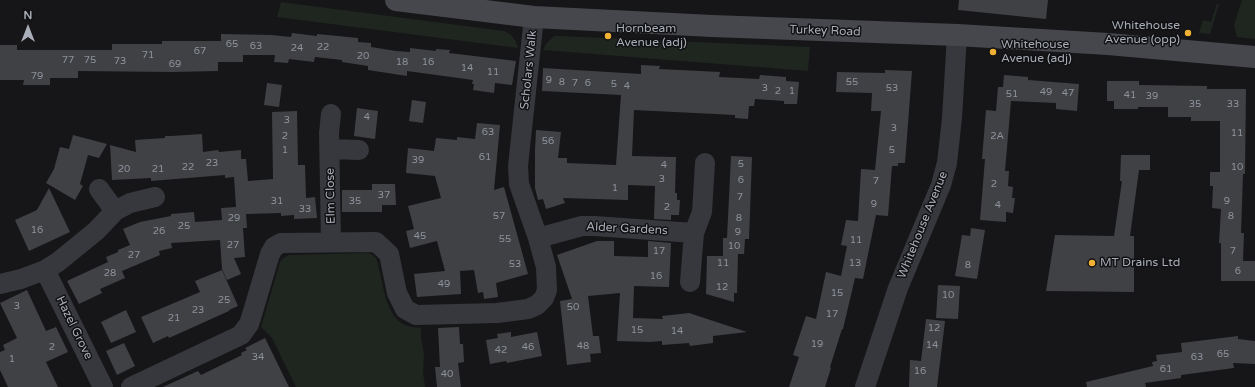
<!DOCTYPE html>
<style>
body{margin:0}
#map{position:relative;width:1255px;height:387px;overflow:hidden;background:#161618;font-family:"Varela Round",sans-serif}
canvas{display:block}
.north{position:absolute;left:8px;top:8px;width:40px;height:40px;-webkit-text-stroke:3px #111113;paint-order:stroke;rotate:0deg;font-size:11px;font-weight:700;line-height:16px;text-align:center;color:#a8adb8}
.north::after{content:'';display:block;margin:auto;width:14px;height:18px;background:#a8adb8;clip-path:polygon(50% 0,100% 100%,50% 72%,0 100%)}
</style>
<div id="map">
<canvas width="1255" height="387"></canvas>
<div class="north">N</div>
</div>
<script>
const context = document.querySelector('canvas').getContext('2d');
context.lineJoin = 'round';
function fill(path, color) {
  context.fillStyle = color;
  context.fill(path, 'evenodd');
}
function stroke(path, color, width, dash) {
  context.strokeStyle = color;
  context.lineWidth = width;
  context.lineCap = dash ? 'butt' : 'round';
  context.setLineDash(dash || []);
  context.stroke(path);
}
function drawText(font, color, halo, rows, align = 'center') {
  context.font = font + ' "Varela Round",sans-serif';
  context.lineWidth = 3;
  context.setLineDash([]);
  context.textBaseline = 'middle';
  context.strokeStyle = halo;
  context.fillStyle = color;
  for (const [text, x, y, turn = 0] of rows) {
    context.save();
    context.translate(x, y);
    context.rotate((+turn || 0) * Math.PI / 180);
    context.textAlign = isNaN(turn) ? turn : align;
    if (halo) context.strokeText(text, 0, 0);
    context.fillText(text, 0, 0);
    context.restore();
  }
}
const green = new Path2D(`
 M1242,0H1255V39L1237,37L1234,25Z
 M281,2L504,31C512,34 516,40 518,48L277,17Z
 M1217,4H1219L1210,34L1199,33L1203,20L1211,22Z
 M554,36H559L810,47L808,71L543,50L546,44Z
 M367,253L371,254L376,258C383,278 384,316 405,325C410,327 416,327 421,328V339L424,354L423,372L425,387H296L272,338L261,327L280,262L282,259L289,255Z`);
const building = new Path2D(`
 M959,0H1048L1046,19L958,10Z
 M292,33L317,36V34L358,38V42L371,43V47L396,51L410,52V48L436,51V49L450,50L449,53L516,61L512,85L495,83L494,93L473,90L474,84H472L473,80L407,71V76L368,70V66L342,62V60L315,57L314,62L289,59L288,63L274,62L275,55H243V62H218V71L172,72L78,71V78H50V85H23L24,80H0V45H17V50H112V44H162V41H221V34L271,35L291,37Z
 M641,65L660,66L659,69L720,72L719,77L759,79L760,75L786,77V81L799,82L797,104H784V101L755,99L754,106H749L748,119L735,118V115L634,110L632,156L676,157L675,193H677V200H680L679,215H671V220L654,219L655,186L628,185V200L563,198L565,203L546,209L543,199L538,200L535,188V150L536,130L561,132L558,158H567V163L616,165L621,95L542,91L543,68L641,74Z
 M885,70L912,71L905,163H898V166H892L888,216L876,215L863,279L855,278L843,329H842L830,367L831,368L825,387H789L799,357L793,355L806,316L816,319L826,272L841,276L847,246L841,245L846,220L858,221L861,169L875,170L881,111H871L872,93L836,92L837,72L885,73Z
 M1004,75L1028,77V80L1079,84L1077,111L1056,109V103L1011,101L1005,171H1009L1008,186L1013,187L1012,198H1015L1013,213L1006,212V222L980,220L985,159H982L986,110L996,111L998,87H1003Z
 M1107,81H1139V85L1207,86V89H1246L1245,174H1243L1241,233H1244L1243,261H1255V281H1221V243H1219L1221,209L1212,208L1213,186H1210V172H1220V121H1191V117H1168V107H1138V109H1114V101H1107Z
 M267,83L282,85L279,107L264,105Z
 M412,100L426,102L423,123L409,121Z
 M357,108L378,111L375,139L354,136Z
 M297,111L298,165H305L306,198L315,197L317,218L294,219V215L281,216V213L246,214L247,228H243L245,257L234,258L241,274L227,280L222,269L220,240L171,243L172,248L159,251L160,255L122,271L125,278L100,289L102,293L79,304L67,281L108,262L106,257L118,252V250L130,245L123,229L140,222L171,216V214L194,212L195,222L222,220L221,208L236,207L234,177L225,178V175L151,181V178L112,180L110,145L136,152L135,140L165,138V136H171L202,134L203,152L218,150L219,152L241,150V159H246L248,181L273,179L272,112Z
 M477,123L500,125L494,190L504,187L528,274L496,283L498,297L484,299L483,292L478,293L474,270L460,271L461,294L417,297L414,274L445,271L437,241L410,248L406,231L414,229L408,206L441,198L435,176L406,173L408,148L434,151L436,138L457,140V137L475,139Z
 M73,135L107,144L99,158L88,155L80,184L83,186L75,200L46,183L54,169L60,147L69,149Z
 M1121,155H1150V170H1139L1130,236H1134V292L1046,291L1055,235L1114,236L1122,181H1120Z
 M731,156L752,157L749,239H745L744,254H738L737,293H734V302L706,294L707,256H723V238H727Z
 M372,184H395L396,205H382V212H342V190H372Z
 M49,188L70,232L29,251L15,220L37,210Z
 M971,228L985,230L977,279L955,276L962,235L970,236Z
 M597,241H614V256L648,257V241L671,243L669,287L634,286L633,318L663,319L662,316L689,313L747,332L713,336V343L690,346L689,343L662,345V341L650,342L617,341L620,293L588,296L593,336H599L601,353L590,354L591,362L567,365L560,301L572,299L557,255Z
 M222,270L238,306L229,310V311L169,338L168,336L153,343L141,317L200,292L195,281Z
 M938,285L960,286L958,319L936,318Z
 M27,290L46,331L56,327L68,352L46,362L58,387H8L0,370V352L5,350L3,345L17,338L0,303Z
 M126,310L136,332L111,343L101,322Z
 M926,319L945,321L937,387H909L910,360L921,361Z
 M459,327L460,344H463L464,362L458,363L461,387H437L435,367H440L438,328Z
 M511,332V337L537,332L542,356L507,363L506,361L490,364L486,340L498,338L497,334Z
 M1238,336V339L1255,341V364L1233,363L1234,368L1181,375V378L1145,383L1146,387H1087L1086,382L1153,366L1152,362L1157,361L1156,355L1182,352L1181,343Z
 M265,338L289,387H163L198,371L201,375L242,355L241,353L247,350L245,348Z
 M124,343L135,366L117,375L106,351Z`);
const street = new Path2D(`
 M331,114L329,133L331,242
 M330,149L359,150
 M99,189L115,211
 M538,238L582,226H594L694,233
 M45,270L103,387
 M690,282L694,233L702,212L705,163
 M0,284L21,279L45,270L58,262L96,231L115,211L130,203L155,197
 M131,387L241,335L249,324L251,318L270,254L274,247L281,243L376,242L389,254L397,293L405,309L416,315L497,313L528,309L537,305L544,298L547,290L546,267L538,238L519,184L518,166L534,17
 M865,387L898,288L941,185L947,163L952,118L957,35`);
const secondary = new Path2D(`
 M396,0L534,17L712,26L957,35L1108,44L1255,57`);
const markers = [
 [1188,33,4,"#f2b134"],
 [608,36,4,"#f2b134"],
 [993,52,4,"#f2b134"],
 [1092,263,4,"#f2b134"]
];
const numberNames = [
 ["65",232,44],
 ["63",256,46],
 ["22",323,47],
 ["24",297,48],
 ["67",200,51],
 ["71",148,55],
 ["20",363,56],
 ["77",68,60],
 ["75",90,60],
 ["73",120,61],
 ["18",402,62],
 ["16",428,62],
 ["69",175,64],
 ["14",467,68],
 ["11",493,72],
 ["79",37,76],
 ["9",549,80],
 ["8",562,82],
 ["55",852,82],
 ["7",575,83],
 ["6",588,83],
 ["5",614,84],
 ["4",627,86],
 ["3",765,88],
 ["53",892,88],
 ["2",778,91],
 ["1",792,91],
 ["49",1046,92],
 ["47",1068,93],
 ["51",1012,94],
 ["41",1130,95],
 ["39",1152,96],
 ["35",1195,104],
 ["33",1233,104],
 ["4",367,117],
 ["3",287,120],
 ["3",894,128],
 ["63",488,132],
 ["11",1237,133],
 ["2",285,136],
 ["2A",997,136],
 ["56",548,141],
 ["1",285,150],
 ["5",892,150],
 ["61",485,157],
 ["39",418,160],
 ["23",212,163],
 ["5",741,164],
 ["4",664,165],
 ["22",188,167],
 ["10",1237,167],
 ["20",124,169],
 ["21",158,169],
 ["3",662,179],
 ["6",741,180],
 ["7",876,181],
 ["2",994,184],
 ["1",615,188],
 ["37",384,195],
 ["7",740,197],
 ["31",277,201],
 ["35",355,201],
 ["9",1227,201],
 ["9",874,204],
 ["4",998,205],
 ["2",667,207],
 ["33",305,209],
 ["57",499,216],
 ["8",1231,216],
 ["29",234,218],
 ["8",739,218],
 ["25",184,226],
 ["16",37,230],
 ["26",159,231],
 ["9",738,232],
 ["45",420,236],
 ["55",505,239],
 ["11",856,240],
 ["27",233,245],
 ["10",734,246],
 ["17",659,251],
 ["7",1233,251],
 ["27",134,255],
 ["11",723,263],
 ["13",855,263],
 ["53",515,264],
 ["8",968,265],
 ["6",1238,271],
 ["28",110,273],
 ["16",656,276],
 ["49",444,284],
 ["12",722,287],
 ["15",837,293],
 ["10",948,295],
 ["25",224,300],
 ["3",17,306],
 ["50",573,307],
 ["23",198,310],
 ["17",832,314],
 ["21",174,318],
 ["12",934,328],
 ["15",637,330],
 ["14",677,331],
 ["19",817,344],
 ["14",932,345],
 ["48",583,346],
 ["2",52,347],
 ["46",528,347],
 ["42",501,350],
 ["65",1223,354],
 ["34",258,357],
 ["63",1197,357],
 ["1",12,359],
 ["61",1166,369],
 ["16",920,371],
 ["40",447,374]
];
const poiNames = [
 ["Whitehouse",1180,26,"right"],
 ["Avenue (opp)",1180,40,"right"],
 ["Hornbeam",616,29],
 ["Avenue (adj)",616,43],
 ["Whitehouse",1001,45],
 ["Avenue (adj)",1001,59],
 ["MT Drains Ltd",1100,263]
];
const streetNames = [
 ["Turkey Road",825,31,2],
 ["Scholars Walk",529,70,-84],
 ["Elm Close",331,196,-91],
 ["Whitehouse Avenue",923,225,-68],
 ["Alder Gardens",627,229,3],
 ["Hazel Grove",74,328,64]
];
fill(green, '#1e261f');
fill(building, '#404145');
stroke(street, '#37383d', 20);
stroke(secondary, '#45474d', 22);
for (const [x, y, r, color] of markers) {
  const dot = new Path2D();
  dot.arc(x, y, r, 0, 2 * Math.PI);
  context.fillStyle = color;
  context.fill(dot);
  stroke(dot, '#111113', 1.5);
}
drawText('10px', '#8e929b', null, numberNames);
drawText('12px', '#a8adb8', '#111113', poiNames, 'left');
drawText('12px', '#a8adb8', '#111113', streetNames);
</script>
